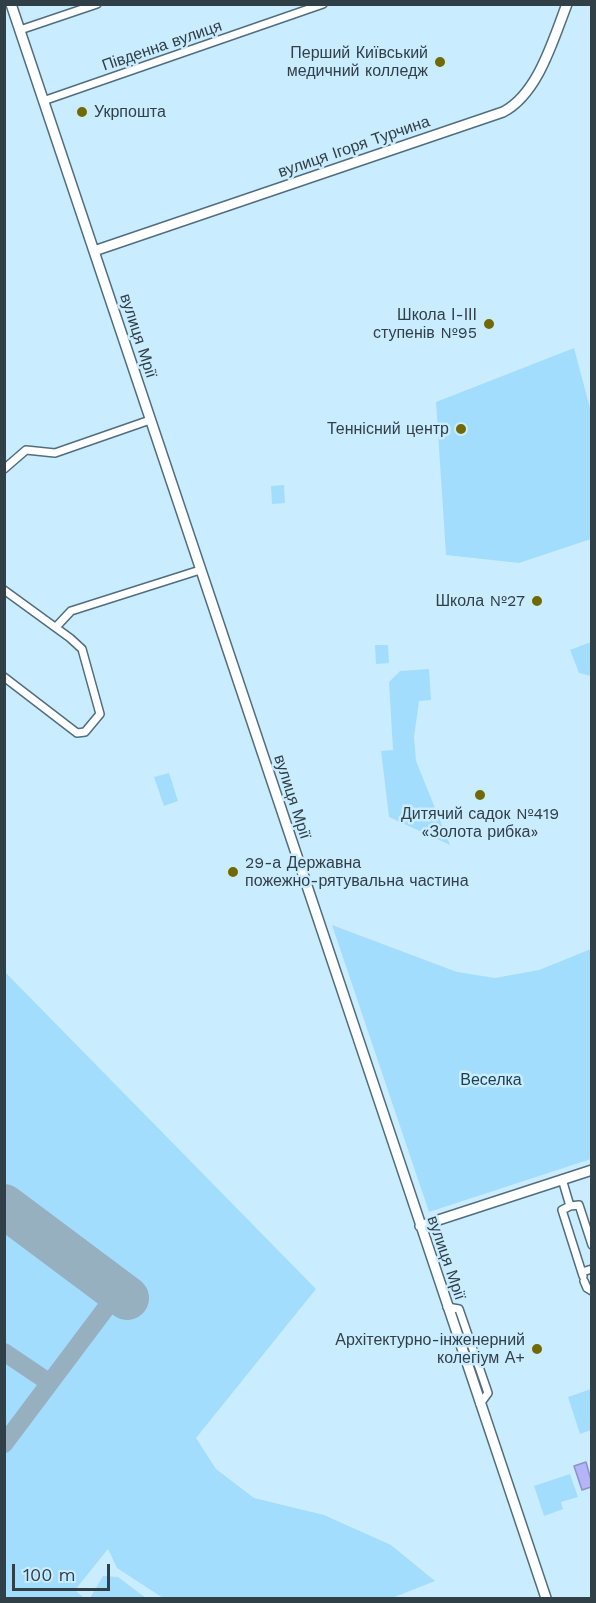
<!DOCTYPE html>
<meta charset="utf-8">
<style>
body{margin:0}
#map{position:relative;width:596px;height:1603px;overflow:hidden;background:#caecff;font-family:"Work Sans",sans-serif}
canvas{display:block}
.frame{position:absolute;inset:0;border:6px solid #313f46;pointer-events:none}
.scale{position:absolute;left:12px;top:1564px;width:98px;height:27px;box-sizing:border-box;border:3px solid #313f46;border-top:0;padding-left:8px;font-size:18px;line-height:21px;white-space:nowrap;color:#313f46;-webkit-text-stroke:4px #caecff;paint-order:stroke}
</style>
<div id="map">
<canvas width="596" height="1603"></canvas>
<div class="frame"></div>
<div class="scale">100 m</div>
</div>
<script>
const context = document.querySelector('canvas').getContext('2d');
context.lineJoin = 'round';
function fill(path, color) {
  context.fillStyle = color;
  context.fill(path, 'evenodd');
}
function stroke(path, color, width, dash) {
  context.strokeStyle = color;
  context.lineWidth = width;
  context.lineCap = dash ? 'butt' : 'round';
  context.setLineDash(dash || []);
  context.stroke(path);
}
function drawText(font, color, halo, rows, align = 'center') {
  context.font = font + ' "Work Sans",sans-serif';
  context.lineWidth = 5;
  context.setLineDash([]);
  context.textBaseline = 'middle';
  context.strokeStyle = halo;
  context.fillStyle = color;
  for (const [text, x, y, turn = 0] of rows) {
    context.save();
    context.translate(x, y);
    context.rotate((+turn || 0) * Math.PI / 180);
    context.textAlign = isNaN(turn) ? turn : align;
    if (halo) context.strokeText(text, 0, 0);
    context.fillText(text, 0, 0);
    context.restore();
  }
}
const green = new Path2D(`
 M574,348L591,412V539L519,563L446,555L436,402Z
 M284,485L285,503L272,504L271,486Z
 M591,642H592L591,676L579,673L570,650Z
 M375,645H388L389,663L376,664Z
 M429,669L431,700L419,701L414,737L416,761L450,845L389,817L381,751L393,750L389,682L400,671Z
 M169,773L178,801L164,806L154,777Z
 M332,925L457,972L495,978L539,970L591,949V1159L429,1212Z
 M4,971L316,1289L196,1438L216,1469L254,1498L324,1515L391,1545L435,1581L392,1598H163L117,1568L108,1549L75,1590L84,1598H5Z
 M591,1389V1430L580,1434L568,1397Z
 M570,1474L578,1497L561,1502L563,1509L544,1516L534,1486Z
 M103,1576L118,1577L146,1598H90Z`);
const water = new Path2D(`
 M586,1462L591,1480V1487L582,1490L574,1466Z`);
const taxiway = new Path2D(`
 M4,1352L50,1383
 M4,1444L109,1304L110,1292L102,1279`);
const runway = new Path2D(`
 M4,1206L127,1298`);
const minor = new Path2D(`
 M20,30L97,4
 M43,101L323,4
 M4,469L26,450L55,453L150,420
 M4,590L70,638L82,649L100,714L85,732L77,733L4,677
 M56,627L71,611L200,570
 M562,1179L570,1206
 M582,1272L592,1269
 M583,1276L562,1210L570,1206L579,1205L592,1245
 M584,1281L587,1288L592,1291
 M447,1307L459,1309L488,1393L480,1404`);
const tertiary = new Path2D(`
 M11,4L546,1598
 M94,251L503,112C538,94 553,40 567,4
 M420,1226L592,1170`);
const markers = [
 [440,62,6,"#716a02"],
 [82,112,6,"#716a02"],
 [489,324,6,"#716a02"],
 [461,429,6,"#716a02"],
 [537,601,6,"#716a02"],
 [480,795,6,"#716a02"],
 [233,872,6,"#716a02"],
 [537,1349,6,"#716a02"]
];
const streetNames = [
 ["Південна вулиця",162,46,-19],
 ["вулиця Ігоря Турчина",354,147,-19],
 ["вулиця Мрії",138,336,72],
 ["вулиця Мрії",292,797,72],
 ["вулиця Мрії",446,1258,71]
];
const poiNames = [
 ["Перший Київський",428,53],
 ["медичний колледж",428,71],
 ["Укрпошта",94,112,"left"],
 ["Школа І-ІІІ",477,315],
 ["ступенів №95",477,333],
 ["Теннісний центр",449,429],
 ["Школа №27",525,601],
 ["Дитячий садок №419",480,814,"center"],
 ["«Золота рибка»",480,832,"center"],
 ["29-а Державна",245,863,"left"],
 ["пожежно-рятувальна частина",245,881,"left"],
 ["Архітектурно-інженерний",525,1340],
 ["колегіум А+",525,1358]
];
const parkNames = [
 ["Веселка",491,1080]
];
fill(green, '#a3ddfd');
fill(water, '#b5b4f9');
stroke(water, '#8d91c3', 1.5);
stroke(taxiway, '#96b0c0', 18);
stroke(runway, '#96b0c0', 44);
stroke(minor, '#506e7e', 10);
stroke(tertiary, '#506e7e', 12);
stroke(minor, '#fff', 7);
stroke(tertiary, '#fff', 9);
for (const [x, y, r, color] of markers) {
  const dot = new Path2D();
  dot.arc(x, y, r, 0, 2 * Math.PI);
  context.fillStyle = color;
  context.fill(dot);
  stroke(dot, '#caecff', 2);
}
drawText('16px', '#313f46', '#caecff', streetNames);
drawText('16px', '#313f46', '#caecff', poiNames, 'right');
drawText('16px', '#1d4051', '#caecff', parkNames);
</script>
